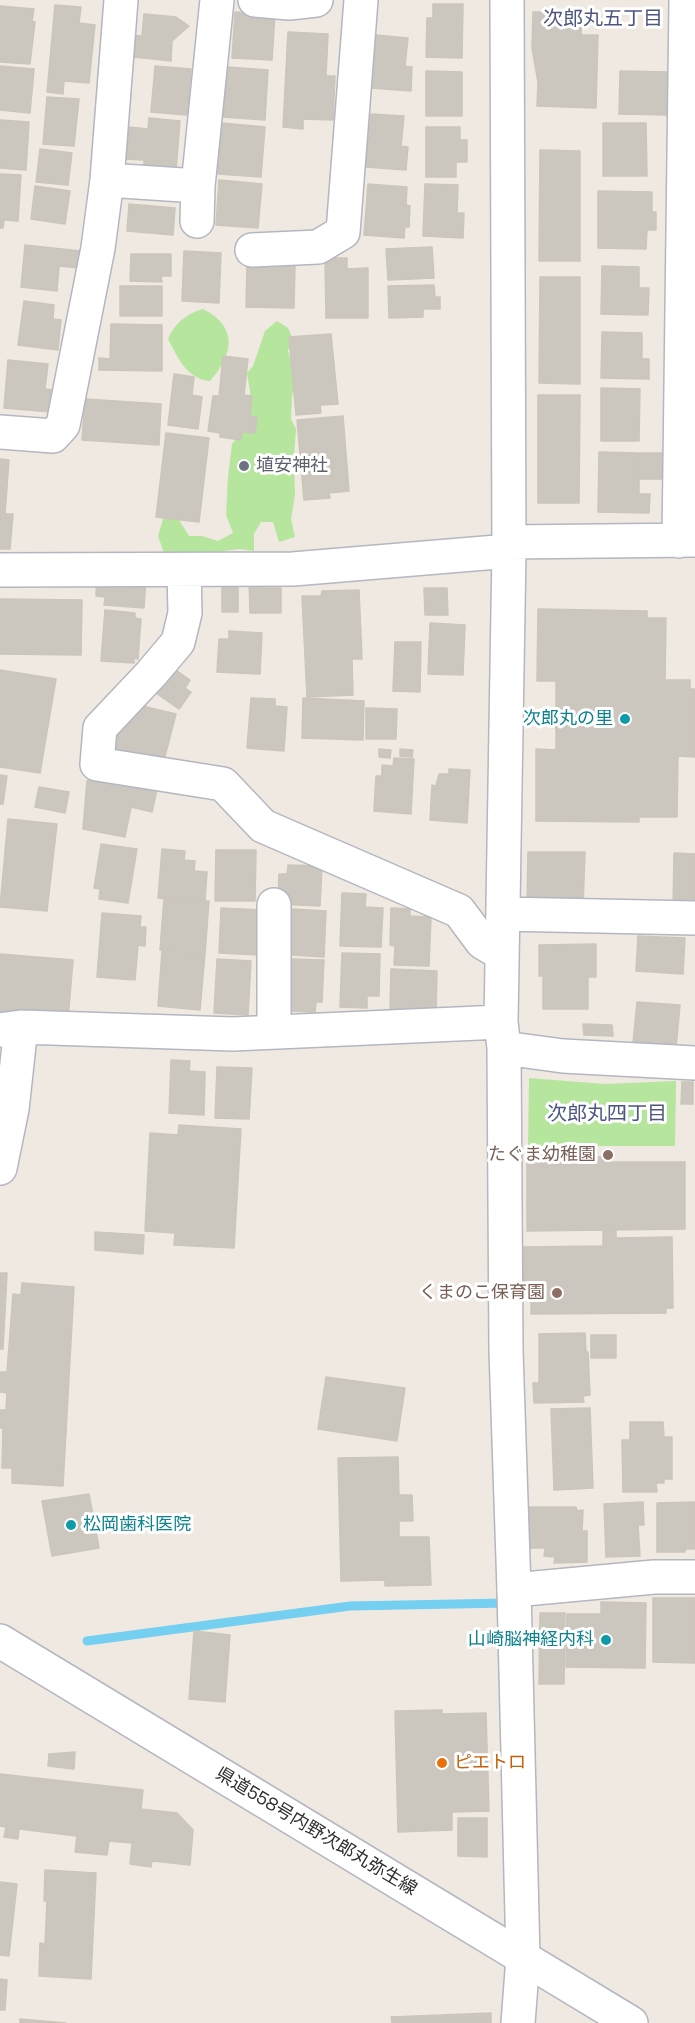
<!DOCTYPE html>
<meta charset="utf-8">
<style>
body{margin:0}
canvas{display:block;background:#efe9e1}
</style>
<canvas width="695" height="2023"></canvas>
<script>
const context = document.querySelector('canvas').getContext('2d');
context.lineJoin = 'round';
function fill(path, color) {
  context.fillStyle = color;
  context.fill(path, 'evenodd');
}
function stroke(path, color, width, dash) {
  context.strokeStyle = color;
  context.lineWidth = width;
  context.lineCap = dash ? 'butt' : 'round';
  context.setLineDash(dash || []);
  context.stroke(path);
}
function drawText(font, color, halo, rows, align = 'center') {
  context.font = font + ' "Space Grotesk","Noto Sans JP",sans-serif';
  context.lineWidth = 6;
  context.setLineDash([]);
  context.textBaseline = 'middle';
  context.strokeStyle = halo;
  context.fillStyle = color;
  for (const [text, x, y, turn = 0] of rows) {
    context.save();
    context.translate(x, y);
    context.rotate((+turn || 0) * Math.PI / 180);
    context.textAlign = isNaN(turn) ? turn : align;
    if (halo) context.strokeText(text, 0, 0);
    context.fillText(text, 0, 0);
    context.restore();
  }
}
const green = new Path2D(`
 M203,309C239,327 233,355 210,381C187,379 178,358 168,339C175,323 186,314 203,309Z
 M277,321L288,328L293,339L288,351L297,378L292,396L291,419L296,429L294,457L295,495L291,519L295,537L279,542L273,522H261L254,534V551L239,549L200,554L164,553L158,536L164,516L173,510L189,536H202L218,541L233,533L226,515L228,477L232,444L238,437L251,397L247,373L253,366L265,331Z
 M529,1078L605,1084L676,1081L675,1146H528Z`);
const stream = new Path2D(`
 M87,1641L350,1606L507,1603`);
const building = new Path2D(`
 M433,4H463L462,58L426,57L427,18H433Z
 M55,5L81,7L79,23L95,25L89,83L64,81L63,94L47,92Z
 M0,6L34,9L32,21L35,22L30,64L0,62Z
 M235,12L275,14L272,60L232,58Z
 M533,12L582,13L581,35H598L596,108L537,106L538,82L532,48Z
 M144,14L176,17L189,26L172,41L171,61L125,56L127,35L142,36Z
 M288,32L328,34L326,76H335L333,120L303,119V129L283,127Z
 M375,35L408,38L405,66L412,67L411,91L371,88Z
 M0,66L34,69L30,113L0,110Z
 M155,66L191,69L187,115L151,112Z
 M227,67L268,70L265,120L223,117Z
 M426,71L462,72V116H426Z
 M620,71L667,72L668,115L619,114Z
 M47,97L79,99L74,146L43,144Z
 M371,114L404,116L401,146L408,147L406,170L366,167Z
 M149,118L180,121L176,171L144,169V160L125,159L128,127L148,129Z
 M0,120L29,122L26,170L0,168Z
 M222,123L265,127L261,177L218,174Z
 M603,123H646L647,176H603Z
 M426,127H460V140H467V162H456V177H426Z
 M40,149L72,153L68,185L36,182Z
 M540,150L580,151V261H539Z
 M0,174L21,175L18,221L4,220L3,228H0Z
 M219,180L262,184L258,228L216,225Z
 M368,184L407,187L406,205L410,206L409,227H405L404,238L364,235Z
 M425,184L458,185L457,213H464L463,238L423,236Z
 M35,186L70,191L65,224L31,219Z
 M598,191L652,192V212H656V230H647L646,249L598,248Z
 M129,204L175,208L173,235L127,231Z
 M25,245L80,251L79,268L59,266L57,291L21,287Z
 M432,247L434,278L388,280L386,249Z
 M184,251L221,253L219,303L182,301Z
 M131,254H171V276H161L162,282L130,281Z
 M325,258H347V269L368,268V318H326Z
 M247,265L295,266L294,308L246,307Z
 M602,266L639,267V288H649L648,315L601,314Z
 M540,277H580V384L539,383Z
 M434,285L435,297H440V309H423V317L389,318L388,286Z
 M120,286H162V316H120Z
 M24,301L54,305L53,319L61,320L58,350L18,345Z
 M111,324L162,325V371L99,370V358L110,359Z
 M602,332L642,333V359H649V379L601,378Z
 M331,334L338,404L320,405L321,413L296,415L289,337Z
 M223,356L248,359L244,395L252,396L250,416L257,417L255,433L242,432L241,440L220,437V433L208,431L213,396H219Z
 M8,360L48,364L45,389L54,390L51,412L4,408Z
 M174,374L194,377L192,395L202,397L198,429L168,425Z
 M601,388L640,389L639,441H601Z
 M538,395H580L579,503H538Z
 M85,399L161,404L159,445L82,440Z
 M343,416L349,491L329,493L330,498L304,500L297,420Z
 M166,433L209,438L199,522L156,517Z
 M599,452L639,453V494H650L649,513L598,512Z
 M640,453H665L664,479H639Z
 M0,459L9,460L5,514H13L10,549H0Z
 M97,573L146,577L144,608L104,605L105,597L96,596Z
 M249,580H260V588H281V613H250Z
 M222,587H238V612H222Z
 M424,588H447L448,615H425Z
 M359,590L362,659H352L353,695L307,697L302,596H321L322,591Z
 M0,599L82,600L81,655L0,654Z
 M538,609L647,611V618H666L665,680H690V689H695V757L678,756L677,817H639V822L536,821V749L556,750V681H537Z
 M105,610L135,613V618L141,619L138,659L134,658V663L101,661Z
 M430,623L465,625L463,675L428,674Z
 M229,631L262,633L260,674L217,672L219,639H229Z
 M395,642H421L420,692L393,691Z
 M167,664L190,680L185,688L191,692L179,709L150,689Z
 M0,670L56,679L40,773L0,767Z
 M251,698L275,699V706L287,707L284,751L247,748Z
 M303,698L364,701L363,740L302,738Z
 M138,705L176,714L163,764L109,749L115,729L120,731L124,717L134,719Z
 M366,708L397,709L396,739H366Z
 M379,749L391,750L390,758L379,757Z
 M400,749L413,750L412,757L400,756Z
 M394,758L414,759L411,814L374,811L376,776H382V765L393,766Z
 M449,769L470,770L467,823L430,820L432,785L436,786L439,774H449Z
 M0,775L7,776L3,804H0Z
 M95,775L158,785L152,812L131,807L125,837L83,829L87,781Z
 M39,787L69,792L65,813L35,807Z
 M8,819L57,824L47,911L0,907Z
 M101,844L137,849L128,903L99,899L100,889L94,888Z
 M162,849L185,851L184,860L195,861L194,871L207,872L205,901L158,898Z
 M216,850H256L255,901H215Z
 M528,852H585L583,908L527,907Z
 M674,853L695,854V910L673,909Z
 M288,865L322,866L320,906L278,904L279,874H287Z
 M342,893L366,894L365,907L383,908L381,947L340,946Z
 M164,898L209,901L205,954L160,950Z
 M221,908L262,910L259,955L219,953Z
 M276,908L326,911L324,957L292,955L293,943H285Z
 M391,908L410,909V916L431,917L429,966L394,965L395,946L390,945Z
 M102,913L141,916L140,927H146L145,946L138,945L135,980L97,977Z
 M638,936L685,938L683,974L636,971Z
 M596,944V977H588V1009H543V976H539V945Z
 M162,951L205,954L200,1010L158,1006Z
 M342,953L380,954L379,996H367V1008L340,1007Z
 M0,954L73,960L68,1019L0,1013Z
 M217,959L251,961L248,1015L214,1013Z
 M290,959L324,960L322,1002H316L315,1012L288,1011Z
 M391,969L437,971L436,1011L390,1009Z
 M637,1002L680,1005L676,1048L633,1043Z
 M583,1024L612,1025L613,1036L584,1035Z
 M171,1060L190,1061L189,1071L205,1072L204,1115L169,1113Z
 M217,1067L252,1068L249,1119L215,1118Z
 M682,1082H693V1104H681Z
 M179,1125L241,1129L234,1248L174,1245L175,1233L145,1231L150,1133L178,1135Z
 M597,1149V1157H608V1162H685V1229L527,1231V1153L564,1152V1150Z
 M603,1230H616V1238L672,1237L673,1308H666V1313L531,1314V1297H523V1247L603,1246Z
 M95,1232L144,1235L143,1254L95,1250Z
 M0,1273H7L3,1349H0Z
 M22,1283L74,1287L63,1486L12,1483V1468H2L3,1428H0V1410H6L7,1393L0,1392V1372H7L13,1294L21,1295Z
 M585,1333L586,1352H588L590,1395L583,1396L584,1402L534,1403L533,1383H539V1334Z
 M591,1335H616V1358H591Z
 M326,1377L405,1388L397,1441L318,1429Z
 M590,1408L593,1488L554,1490L551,1409Z
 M630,1422H663L664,1437H672V1479H664V1483H656L657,1492H623L622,1440H630Z
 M398,1457L399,1495H412L413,1521H399V1537H429L431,1585L385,1586V1580L341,1581L338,1458Z
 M89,1494L99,1548L52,1556L42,1501Z
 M643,1502L644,1525H638L640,1556L606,1557L604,1504Z
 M695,1502V1549H685V1552H657V1503Z
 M529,1507H576L577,1511L583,1510L582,1531H587V1562L554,1563L555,1557L544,1556L545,1548H529Z
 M653,1598H695V1663L653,1662Z
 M601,1602L646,1603L645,1668L566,1667L567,1614H601Z
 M540,1613H565L564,1684H539Z
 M194,1631L230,1635L225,1702L189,1699Z
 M442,1710V1714L486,1713L489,1811L452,1812V1830L398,1832L395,1711Z
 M75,1752L74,1769L48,1766L49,1754Z
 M0,1774L143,1790L141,1809L177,1813L193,1830L190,1865L152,1861L151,1867L130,1864L132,1843L109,1841L107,1855L75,1852L77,1836L19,1829L18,1839L4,1837L6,1827L0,1826Z
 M458,1818H487V1857L458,1856Z
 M45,1870L96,1873L91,1979L39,1976L40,1943L45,1944L47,1901H44Z
 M0,1882L17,1884L9,1956L0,1955Z
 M0,1979L7,1980L5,2010H0Z
 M491,2013V2023H392L391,2017Z
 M20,2019L66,2023H20Z`);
const street = new Path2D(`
 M255,0L289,3L316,0
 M507,0L509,551L501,1022L504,1048L506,1351L514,1590L654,1577H695
 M107,180L198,186
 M197,221L198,186L217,0
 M252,250L318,247L343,232L361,0
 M0,432L53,436L63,425L98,248L107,180L121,0
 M679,541L686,1
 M509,542L695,540
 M0,570L293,569L509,551
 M184,571L185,613L178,642L151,674L100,728L97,764L223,784L263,826L459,911L482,942L502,954
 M503,914L695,918
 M0,1030L21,1027L233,1034L501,1022
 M274,1031V905
 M504,1048L563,1056L695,1063
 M0,1168L12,1109L21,1027
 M518,2023L523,1958`);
const secondary = new Path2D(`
 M514,1590L523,1958
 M0,1641L631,2023`);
const markers = [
 [244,466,6,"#6b7280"],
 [625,719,6,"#0f9aa8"],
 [608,1155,6,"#8d6e63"],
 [557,1293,6,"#8d6e63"],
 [71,1525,6,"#0f9aa8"],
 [606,1640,6,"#0f9aa8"],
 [442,1763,6,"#e8710a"]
];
const worshipNames = [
 ["埴安神社",256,466]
];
const cultureNames = [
 ["次郎丸の里",613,719],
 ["松岡歯科医院",83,1525,"left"],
 ["山崎脳神経内科",594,1640]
];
const educationNames = [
 ["たぐま幼稚園",596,1155],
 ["くまのこ保育園",545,1293]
];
const foodNames = [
 ["ピエトロ",454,1763]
];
const streetNames = [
 ["県道558号内野次郎丸弥生線",316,1832,31]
];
const neighbourhoodNames = [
 ["次郎丸五丁目",603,20],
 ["次郎丸四丁目",607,1115]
];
fill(green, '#b6e59e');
stroke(stream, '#75cff0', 9);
fill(building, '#cbc7bf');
stroke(building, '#cbc5ba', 1.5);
stroke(street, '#b4b7c1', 36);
stroke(secondary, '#b4b7c1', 36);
stroke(street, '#fff', 33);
stroke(secondary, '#fff', 33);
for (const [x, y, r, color] of markers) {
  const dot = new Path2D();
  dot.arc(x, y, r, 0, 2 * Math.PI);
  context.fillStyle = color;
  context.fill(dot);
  stroke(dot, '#fff', 2);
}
drawText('18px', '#5b616d', '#fff', worshipNames, 'left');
drawText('18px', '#0d838f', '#fff', cultureNames, 'right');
drawText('18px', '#785e54', '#fff', educationNames, 'right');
drawText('18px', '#c56008', '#fff', foodNames, 'left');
drawText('18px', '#2e2e2e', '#fff', streetNames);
drawText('20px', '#4d5680', '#fff', neighbourhoodNames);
</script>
